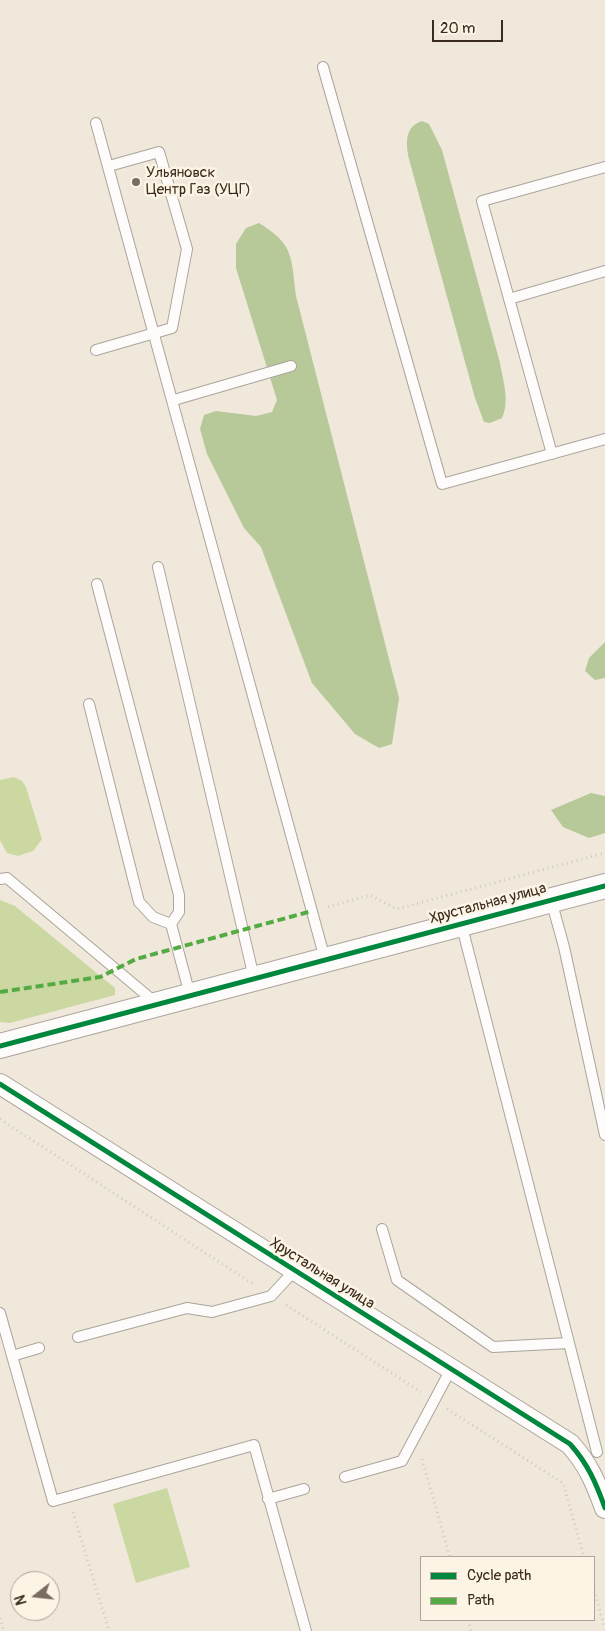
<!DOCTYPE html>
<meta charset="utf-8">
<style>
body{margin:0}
#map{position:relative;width:605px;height:1631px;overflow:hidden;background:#f0e8db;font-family:Pangolin,sans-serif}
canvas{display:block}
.legend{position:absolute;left:420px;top:1556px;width:175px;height:65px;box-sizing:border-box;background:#fcf5e5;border:1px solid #afa495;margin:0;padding:6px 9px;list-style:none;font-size:15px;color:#3b2a1e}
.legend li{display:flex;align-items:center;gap:10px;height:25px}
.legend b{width:25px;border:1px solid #afa495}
.north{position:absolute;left:10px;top:1571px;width:50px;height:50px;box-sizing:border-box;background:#fcf5e5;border:1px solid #afa495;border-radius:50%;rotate:254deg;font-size:14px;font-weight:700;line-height:20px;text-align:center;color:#3b2a1e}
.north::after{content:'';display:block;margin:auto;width:18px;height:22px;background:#7a6c60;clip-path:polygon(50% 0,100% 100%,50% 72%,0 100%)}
.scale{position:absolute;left:432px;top:20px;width:71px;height:22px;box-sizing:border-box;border:2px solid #3b2a1e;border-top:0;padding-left:6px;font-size:15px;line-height:18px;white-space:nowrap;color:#3b2a1e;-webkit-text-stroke:4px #fcf5e5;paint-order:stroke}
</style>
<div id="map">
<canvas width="605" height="1631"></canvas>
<ul class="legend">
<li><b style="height:6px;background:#00873e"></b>Cycle path</li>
<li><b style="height:6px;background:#55ab43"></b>Path</li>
</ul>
<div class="north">N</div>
<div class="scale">20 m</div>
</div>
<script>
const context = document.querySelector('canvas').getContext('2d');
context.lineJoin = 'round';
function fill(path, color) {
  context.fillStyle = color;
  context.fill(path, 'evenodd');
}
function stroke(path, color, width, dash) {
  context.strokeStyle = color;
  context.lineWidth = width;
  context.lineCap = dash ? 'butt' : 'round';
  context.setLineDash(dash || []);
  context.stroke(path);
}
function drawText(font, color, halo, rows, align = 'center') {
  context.font = font + ' Pangolin,sans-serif';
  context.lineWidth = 5;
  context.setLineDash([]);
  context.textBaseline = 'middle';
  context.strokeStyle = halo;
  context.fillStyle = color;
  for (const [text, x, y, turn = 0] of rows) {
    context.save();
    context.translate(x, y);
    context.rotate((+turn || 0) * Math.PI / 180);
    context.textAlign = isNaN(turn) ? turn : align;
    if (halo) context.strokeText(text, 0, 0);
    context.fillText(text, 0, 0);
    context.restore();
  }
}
const green = new Path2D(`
 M14,777L22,781L26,787L42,839L33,851L18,856L7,853L0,840V780Z
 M0,900L15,906L115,988V995L10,1023L0,1022Z
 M167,1488L190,1567L136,1583L113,1504Z`);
const forest = new Path2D(`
 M422,121L429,124L442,150L500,363C503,381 510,401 502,418L490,423L484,422L475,398L409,159C406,144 404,127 422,121Z
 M259,223C295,245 291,258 296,296L399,698L392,744L379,748L355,734L312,683L261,547L244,528L207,454L200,429L204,415L216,411L256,416L272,412L277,400L236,268V244L246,228Z
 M605,642V678L595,680L585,671L589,658Z
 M591,793L605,796V833L589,838L563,827L551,810Z`);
const path = new Path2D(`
 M328,907L370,895L397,909L605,853
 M0,1119L253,1284
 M286,1305L421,1392
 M447,1409L563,1483L584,1557
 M422,1459L450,1557
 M73,1512L109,1631
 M594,1590L605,1629
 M0,1618L4,1631
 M468,1620L471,1631`);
const service = new Path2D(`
 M323,67L442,484L605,439
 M96,123L325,959
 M509,299L605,271
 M96,350L172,328L187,249L159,152L109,166
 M174,400L291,366
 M552,454L482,201L605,167
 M158,567L254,978
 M97,584L179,895V912L171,924
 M89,704L139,902L153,917L171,924L190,995
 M0,879L7,878L156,1003
 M551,900L564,947L605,1135
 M461,923L597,1452
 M382,1229L397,1280L493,1347L569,1343
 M0,1313L53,1501L254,1445L306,1631
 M78,1337L187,1308L212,1312L271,1296L294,1271
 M12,1356L39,1348
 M345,1477L402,1461L451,1369
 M268,1499L304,1489`);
const minor = new Path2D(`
 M0,1084L570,1444C588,1464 596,1483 605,1508`);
const tertiary = new Path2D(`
 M0,1046L605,886`);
const quiet = new Path2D(`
 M0,992L100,977L136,959L312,911`);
const cycleway = new Path2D(`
 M0,1046L605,886
 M0,1084L570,1444C588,1464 596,1483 605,1508`);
const markers = [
 [136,182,5,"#7a6c60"]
];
const poiNames = [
 ["Ульяновск",146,173],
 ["Центр Газ (УЦГ)",146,190]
];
const streetNames = [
 ["Хрустальная улица",488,904,-15],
 ["Хрустальная улица",322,1274,32]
];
fill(green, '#cbd8a1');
fill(forest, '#b7c899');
stroke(service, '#aba49b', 12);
stroke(minor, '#aba49b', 22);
stroke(tertiary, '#aba49b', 26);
stroke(path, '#cdcac6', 3, [1, 4]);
stroke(service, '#fdfcfa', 10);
stroke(minor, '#fdfcfa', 20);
stroke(tertiary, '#fdfcfa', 24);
stroke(quiet, '#55ab43', 4, [8, 4]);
stroke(cycleway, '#00873e', 5);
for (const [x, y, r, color] of markers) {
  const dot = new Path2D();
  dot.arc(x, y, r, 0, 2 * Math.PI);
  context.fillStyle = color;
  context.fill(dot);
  stroke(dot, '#fcf5e5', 2);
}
drawText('15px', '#3b2a1e', '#fcf5e5', poiNames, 'left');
drawText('15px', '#3b2a1e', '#fcf5e5', streetNames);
</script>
